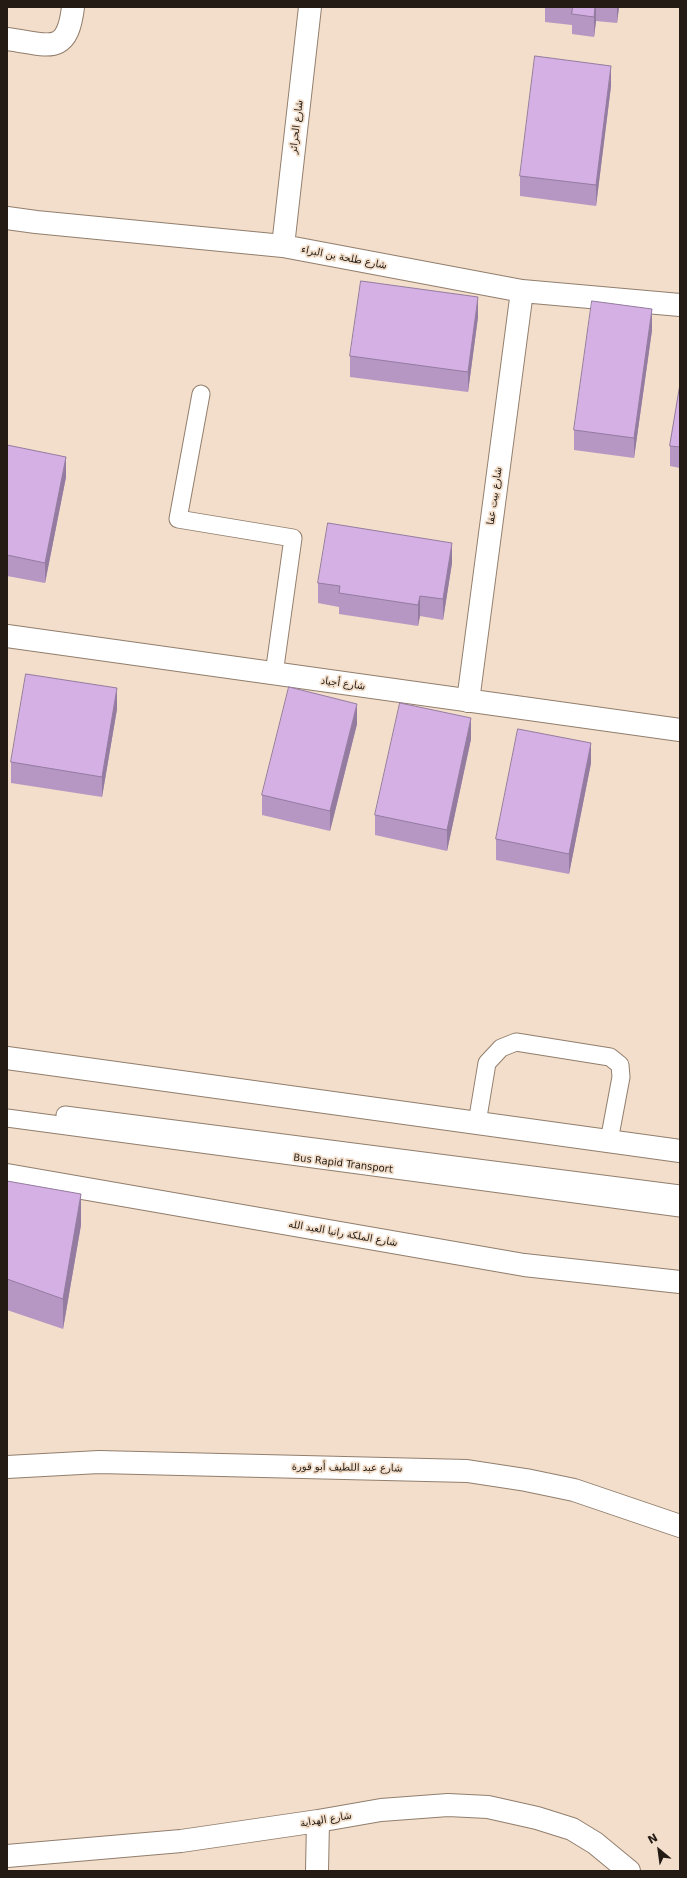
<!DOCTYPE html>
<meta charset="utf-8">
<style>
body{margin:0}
#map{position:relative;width:687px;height:1878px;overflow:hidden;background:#f2deca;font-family:"DejaVu Sans",sans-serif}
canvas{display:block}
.frame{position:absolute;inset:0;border:8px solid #231b14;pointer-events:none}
.north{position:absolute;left:639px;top:1830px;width:40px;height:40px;-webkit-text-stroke:3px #f2deca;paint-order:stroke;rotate:331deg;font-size:11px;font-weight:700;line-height:16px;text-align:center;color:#231b14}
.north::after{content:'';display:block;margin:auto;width:14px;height:18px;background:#231b14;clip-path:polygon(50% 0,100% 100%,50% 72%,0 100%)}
</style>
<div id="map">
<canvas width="687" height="1878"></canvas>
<div class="frame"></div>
<div class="north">N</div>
</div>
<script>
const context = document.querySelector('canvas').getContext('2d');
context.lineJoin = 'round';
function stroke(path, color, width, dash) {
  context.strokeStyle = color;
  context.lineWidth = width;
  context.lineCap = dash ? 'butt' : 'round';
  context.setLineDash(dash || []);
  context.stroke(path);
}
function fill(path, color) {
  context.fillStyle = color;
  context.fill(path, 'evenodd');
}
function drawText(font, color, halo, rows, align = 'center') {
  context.font = font + ' "DejaVu Sans","Noto Naskh Arabic",sans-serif';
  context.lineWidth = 3.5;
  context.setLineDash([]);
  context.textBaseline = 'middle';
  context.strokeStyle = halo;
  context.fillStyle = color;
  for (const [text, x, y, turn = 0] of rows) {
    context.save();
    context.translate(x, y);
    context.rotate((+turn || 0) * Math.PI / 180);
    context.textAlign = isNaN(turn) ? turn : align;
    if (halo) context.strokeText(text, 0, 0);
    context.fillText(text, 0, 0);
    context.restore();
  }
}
const service = new Path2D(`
 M201,394L178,519L293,538L274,674
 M65,1115L680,1194
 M7,1118L680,1208
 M477,1123L487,1063L501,1048L516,1042L610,1057L620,1065L621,1077L609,1141`);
const minor = new Path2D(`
 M7,39C47,44 67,58 73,7
 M7,218L36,222L283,246L522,291L680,305
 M283,246L310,7
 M7,636L680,730
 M468,701L522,291
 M7,1467L99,1462L467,1471L526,1480L574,1490L680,1526
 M7,1856L181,1841L318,1821L381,1810L448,1805L488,1807L537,1818L572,1829L595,1843L629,1871
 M317,1871L318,1821`);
const primary = new Path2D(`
 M7,1058L680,1151
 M7,1175L524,1265L680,1282`);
const wall = new Path2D(`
 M545,7H619L617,23L596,21L594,37L572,34V25L545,22Z
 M611,86L596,206L520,196V176Z
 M478,317L468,392L350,377V356Z
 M652,330L634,458L574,450V430Z
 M680,384V468L670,466V446Z
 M7,445L66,477L45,583L7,576Z
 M452,563L443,620L420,616L418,626L339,614V607L318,603V583Z
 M117,709L102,797L11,783V762Z
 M357,724L330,831L262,815V795Z
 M471,739L447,851L375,835V815Z
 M591,763L569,874L496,860V839Z
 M7,1181L81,1225L63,1329L7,1310Z`);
const shadedWall = new Path2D(`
 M595,7H596V21L594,37V17Z
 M617,7H619L617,23Z
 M611,66V86L596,206V185Z
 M478,297V317L468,392V372Z
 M652,309V330L634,458V438Z
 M66,457V477L45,583V563Z
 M452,543V563L443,620V599Z
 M420,596V616L418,626V605Z
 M117,688V709L102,797V777Z
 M357,704V724L330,831V811Z
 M471,718V739L447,851V830Z
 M591,743V763L569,874V854Z
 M81,1194V1225L63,1329V1299Z`);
const building = new Path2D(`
 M573,7H595L594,17L572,14Z
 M535,56L611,66L596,185L520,176Z
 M361,281L478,297L468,372L350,356Z
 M592,301L652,309L634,438L574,430Z
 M680,384V447L670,446Z
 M7,445L66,457L45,563L7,555Z
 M328,523L452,543L443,599L420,596L418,605L339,593L340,586L318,583Z
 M26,674L117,688L102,777L11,762Z
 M289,687L357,704L330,811L262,795Z
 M400,703L471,718L447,830L375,815Z
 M518,729L591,743L569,854L496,839Z
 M7,1181L81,1194L63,1299L7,1279Z`);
const streetNames = [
 ["شارع الحرائر",297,127,-83],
 ["شارع طلحة بن البراء",344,258,11],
 ["شارع بيت عفا",495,496,-82],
 ["شارع أجياد",343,684,8],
 ["Bus Rapid Transport",343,1164,7],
 ["شارع الملكة رانيا العبد الله",343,1234,10],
 ["شارع عبد اللطيف أبو قورة",347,1468,1],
 ["شارع الهداية",326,1820,-9]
];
stroke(service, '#917e6d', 19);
stroke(minor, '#917e6d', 24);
stroke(primary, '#917e6d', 24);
stroke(service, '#fff', 17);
stroke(minor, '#fff', 22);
stroke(primary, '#fff', 22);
fill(wall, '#b697c4');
fill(shadedWall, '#947ba0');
fill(building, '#d4b0e4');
stroke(building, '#947ba0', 1);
drawText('10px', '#231b14', '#f2deca', streetNames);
</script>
